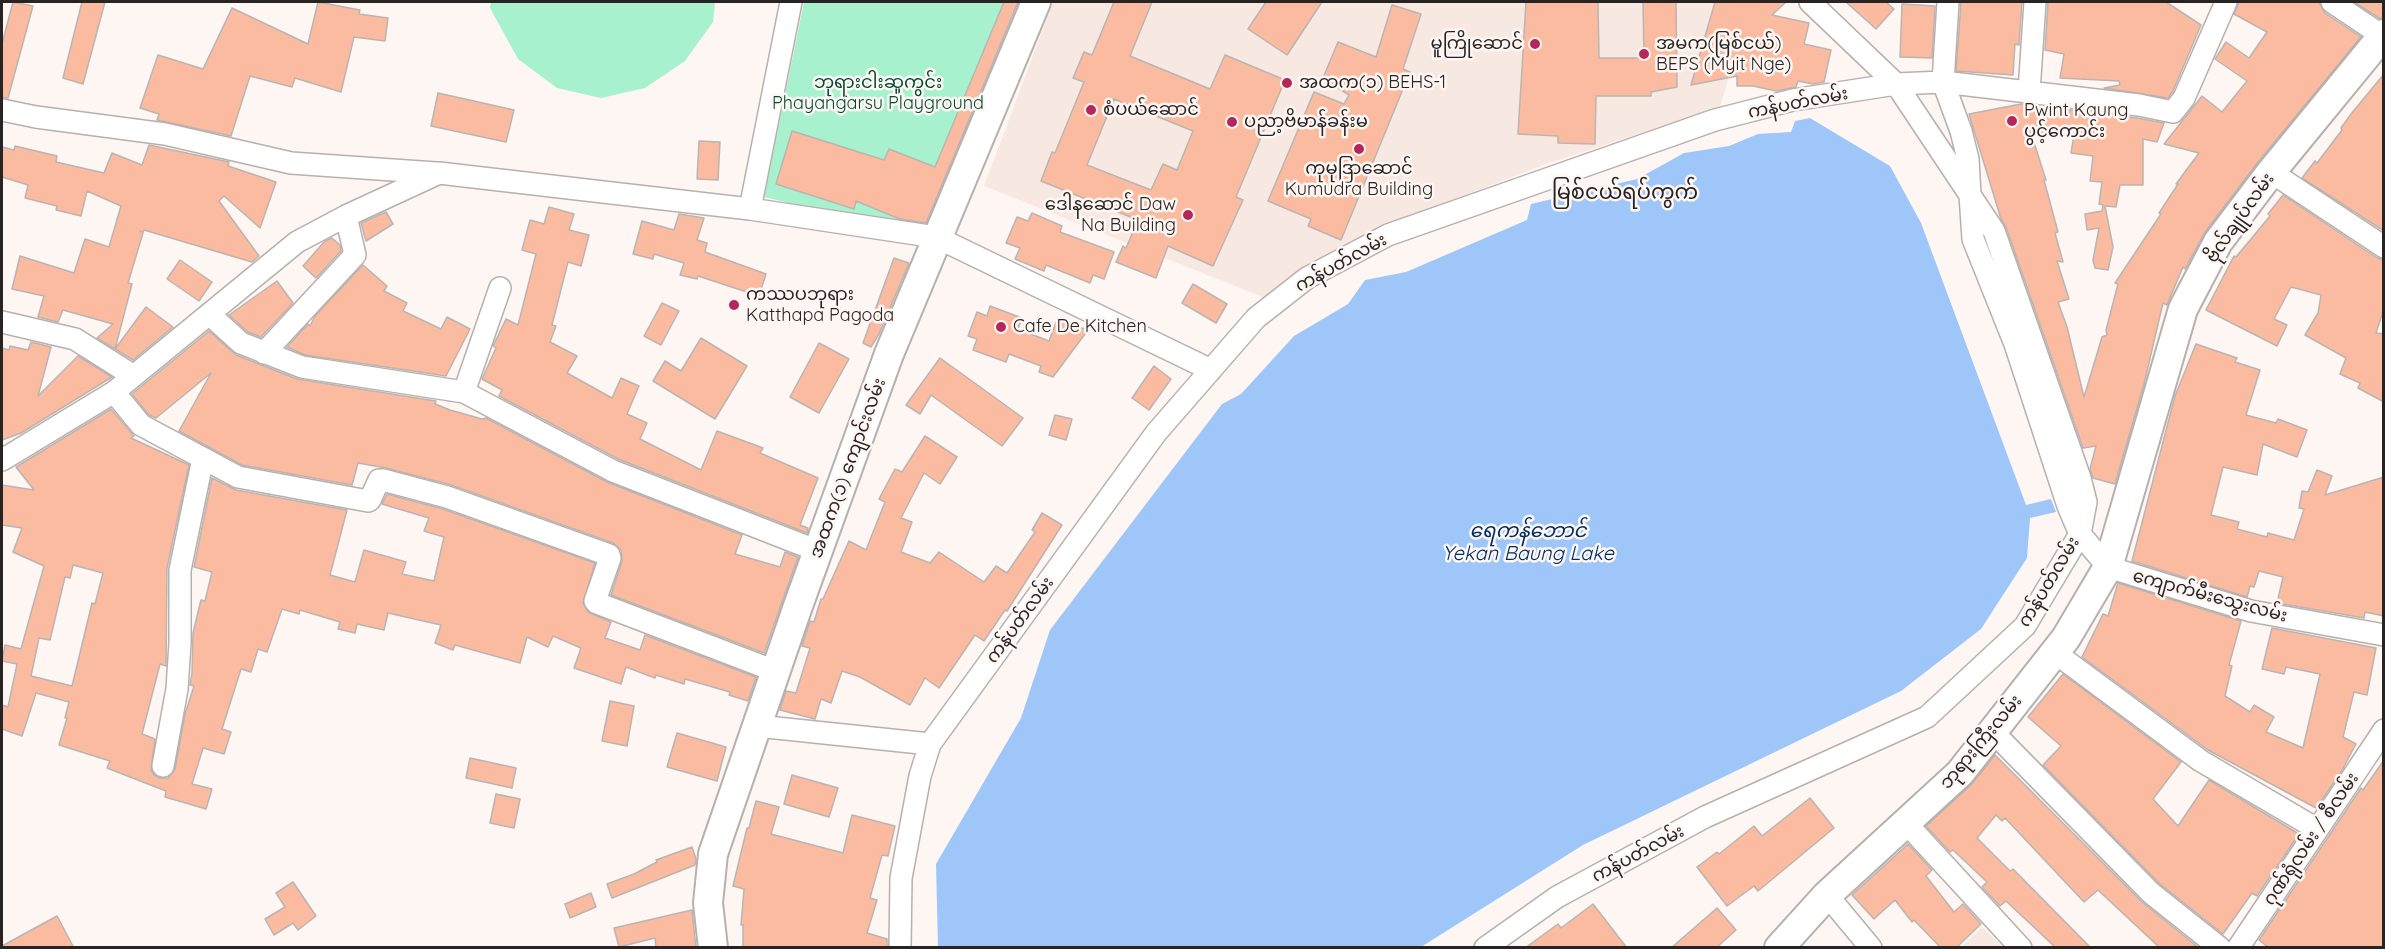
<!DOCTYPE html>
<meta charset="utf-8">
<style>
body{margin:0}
#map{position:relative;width:2385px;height:949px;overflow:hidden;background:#fef6f3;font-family:Quicksand,sans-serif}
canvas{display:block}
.frame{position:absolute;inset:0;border:3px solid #272423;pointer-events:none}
</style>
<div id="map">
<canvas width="2385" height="949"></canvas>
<div class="frame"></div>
</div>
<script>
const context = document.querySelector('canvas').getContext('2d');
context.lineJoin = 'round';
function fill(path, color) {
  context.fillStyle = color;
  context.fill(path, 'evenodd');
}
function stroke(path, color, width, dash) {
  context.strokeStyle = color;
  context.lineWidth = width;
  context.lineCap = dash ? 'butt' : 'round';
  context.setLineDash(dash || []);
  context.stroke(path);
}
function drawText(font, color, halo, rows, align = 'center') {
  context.font = font + ' Quicksand,"Noto Sans Myanmar",sans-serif';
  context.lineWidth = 5;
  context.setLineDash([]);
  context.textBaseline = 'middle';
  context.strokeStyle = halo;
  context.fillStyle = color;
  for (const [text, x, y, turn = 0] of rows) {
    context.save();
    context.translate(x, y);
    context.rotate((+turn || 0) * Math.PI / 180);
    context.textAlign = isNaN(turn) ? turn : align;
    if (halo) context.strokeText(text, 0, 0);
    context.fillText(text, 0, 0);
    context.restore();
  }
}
const built = new Path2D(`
 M1053,2H1751L1720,107L1546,164L1377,229L1265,298L984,186Z
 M1982,927L2003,947H1961Z`);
const green = new Path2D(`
 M491,2H715L713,22L685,61L645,88L601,98L557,88L518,59L490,8Z
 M804,2H1012L919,234L764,197Z`);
const water = new Path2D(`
 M1810,118L1890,166L1921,223L2026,505L2051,499L2056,512L2030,518L2027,558L1981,629L1901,691L1583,845L1421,947H938L936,864L1021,718L1050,630L1222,404L1241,394L1294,336L1348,304L1365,280L1406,272L1527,220L1531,204L1637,179L1684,153L1729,146L1758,134L1791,132L1795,121Z`);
const building = new Path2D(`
 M13,2L33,6L8,98H2V44Z
 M82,2H105L83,84L63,78Z
 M318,2L360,10L359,14L388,18L385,41L354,37L341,92L295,78L292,87L250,76L231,136L157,120L159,114L140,108L158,55L203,69L232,8L308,44Z
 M1004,2H1018L926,223L900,219L856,201L854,209L776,184L792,131L884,160L889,149L935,167Z
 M1114,2H1152L1130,56L1210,89L1225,55L1285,80L1236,197L1243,200L1213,266L1168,246L1156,278L1116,262L1123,246L1126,248L1138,220L1041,181L1052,152L1055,153L1084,82L1073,78L1084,52L1092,55ZM1114,99L1193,131L1177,170L1163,164L1151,190L1087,165Z
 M1266,2H1322L1287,55L1248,29Z
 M1526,2H1598L1599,58H1644L1643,2H1676L1677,87L1651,92V96H1596L1595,144L1558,143V136L1518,134Z
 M1715,2H1786L1772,15L1809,23L1804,44L1831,50L1824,82L1813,84L1798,81L1796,87L1776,91L1753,86H1737V76L1691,85Z
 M1846,2H1886L1894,9L1876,29Z
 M1961,2H2022L2019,45L2015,44L2013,75L1956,71Z
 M2048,2H2166L2201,25L2173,91L2168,98L2104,88L2120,85L2119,81L2060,78L2064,54L2045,50Z
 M2239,2H2319L2325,13L2361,37L2258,162L2205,232L2185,269L2183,267L2167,305L2163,303L2144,384L2115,484L2093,478L2090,469L2096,446L2083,448L2006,227L2001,219L1969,114L2021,104L2137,118L2164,123L2157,142L2143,139V185H2120L2116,207L2105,206L2113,247L2108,270L2095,268L2093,260L2099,228L2087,230L2085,214L2102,211L2103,205L2099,204L2102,182L2090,181L2093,156L2071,153L2075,128L2032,136L2046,180H2044L2058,232L2055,233L2063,262L2057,261L2069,299L2058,302L2067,327L2084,397L2102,337L2107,335L2106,330L2118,284L2115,283L2161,214L2159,213L2178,184H2176L2199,153L2164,144L2202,96L2222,112L2247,81L2215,59L2226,42L2249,58L2267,32L2234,14Z
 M2354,2H2384V18H2379Z
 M1902,4L1935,6L1932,58L1900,57Z
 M1392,5L1421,14L1403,69L1410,72L1341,240L1308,226L1311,219L1268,201L1314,92L1344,104L1349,95L1323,78L1338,42L1376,57Z
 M2384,74V231L2302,178L2315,161L2317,163L2342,130L2341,128L2351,114Z
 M438,93L514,110L506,142L431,126Z
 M699,141L720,142L718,180L697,179Z
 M149,145L229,162L228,166L276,182L260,228L224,196L219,201L259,256L252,262L144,230L143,232L140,231L143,233L128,283L132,284L115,349L97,338L113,324L63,310L58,322L38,317L44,296L12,289L20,256L74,273L85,239L109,247L121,206L87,191L81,216L56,210L57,206L25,198L28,185L2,177V147L14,150L15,146L57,156L56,162L104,173L112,153L142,165Z
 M2283,195L2377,258L2384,260V309L2376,333L2384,334V402L2358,388L2360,383L2340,374L2346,358L2305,335L2318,313L2321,295L2291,287L2274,319L2287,325L2277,346L2206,310L2234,256L2236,257L2270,216L2268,214Z
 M549,207L574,214L569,230L589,235L581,266L568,262L552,325L556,326L550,342L577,356L567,373L612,398L621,378L639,386L627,414L647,423L640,439L701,470L717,431L763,448L760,453L818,478L800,525L808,528L807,533L618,459L499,396L502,390L482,379L496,348L493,346L494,344L506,319L518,325L536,254L522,250L530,220L544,224Z
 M386,212L393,224L366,241L361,223Z
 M1032,213L1062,226L1060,232L1114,252L1104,279L1093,275L1090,283L1046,265L1044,271L1015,259L1020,248L1006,243L1017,217L1028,221Z
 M679,214L704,218L697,240L707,243L705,252L766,274L759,296L698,276L697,279L680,275L684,263L654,254L653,259L633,254L642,221L674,230Z
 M332,238L340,245L341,251L316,278L303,266L325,241Z
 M894,258L909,263L879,334L871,347L863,343Z
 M180,260L212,282L199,301L167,279Z
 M363,265L387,286L384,291L407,303L403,311L441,329L447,317L470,329L446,376L305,355L287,347L308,324L310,326L315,316Z
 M277,281L293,303L261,337L248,332L229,315Z
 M1193,284L1227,304L1216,323L1182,303Z
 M662,303L679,311L661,345L644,336Z
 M990,306L1022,318L1018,329L1049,341L1057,320L1088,330L1053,377L1039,372L1041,366L1009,354L1006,362L973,350L977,339L968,336L977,312L987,316Z
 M146,307L173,327L133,360L115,349Z
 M209,331L236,355L297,379L436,401L435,404L450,410L482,419L486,418L607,482L742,535L735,554L780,567L785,552L798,557L764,653L611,595L622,561L621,550L613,543L451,485L386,468L358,463L352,485L242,465L179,431L211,373L156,418L149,415L132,394Z
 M701,338L747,366L715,419L653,381L665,361L681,371Z
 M31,342L51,347L38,396L78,356L112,377L21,433L2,440V348L9,350L10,346L28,350Z
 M819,343L849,359L819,413L790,397Z
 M2196,344L2237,358L2235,362L2260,370L2246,415L2276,423L2278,419L2307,430L2297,457L2263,444L2257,475L2223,467L2211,515L2239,522L2237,529L2267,537L2268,533L2294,540L2304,509L2299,508L2302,491L2308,492L2317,470L2332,476L2325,495L2384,477V616L2365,612L2364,618L2277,603L2283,577L2259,571L2254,587L2250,586L2247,597L2132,561L2175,396Z
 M940,358L1023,418L1002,446L931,395L920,414L906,405Z
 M1154,366L1171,379L1149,410L1132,398Z
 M111,409L134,436L131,438L189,465L167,568L166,666L160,664L142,734L155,739L151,770L154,775L160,778H168L175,769L185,714L194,686L190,685L192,673L193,633L201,600L205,601L212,572L194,567L212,478L236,490L347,510L330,575L355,582L364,550L406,562L402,574L434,581L444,537L424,531L429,518L382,504L387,494L443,509L595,563L583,603L588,612L611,622L605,638L640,650L645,635L756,677L748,701L729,695L730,692L685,679L684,684L656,675L655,678L626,667L621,684L574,668L581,648L553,636L548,647L527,637L520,663L455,645L453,650L435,643L441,625L388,613L384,630L357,624L355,633L338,629L340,622L300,610L299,614L282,609L267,652L258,649L251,672L241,669L222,729L231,732L224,754L203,748L192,784L212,789L206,809L165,797L166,791L107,768L110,761L59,745L67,718H65L69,702L36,693L22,736L2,729V705L8,707L17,664L2,661L5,645L21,649L44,566L13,552L22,528L2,525V485L34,490L16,467ZM73,565L103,573L95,604L92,603L72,686L31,676L39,638L50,640L65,577L70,578Z
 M1055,415L1072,419L1066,440L1049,435Z
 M925,436L957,457L940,484L924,473L901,518L912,522L901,552L930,563L939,552L984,582L996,566L1007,573L1035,532L1032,530L1042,513L1062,525L1007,611L1005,610L984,641L975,635L939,688L925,678L910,705L860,677L842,671L831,703L821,699L815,719L780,710L786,691L796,693L810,648L802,646L810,621L814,622L821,599H823L849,541L866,550L885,502L879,499L895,469L902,472Z
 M2118,583L2241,621L2229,665L2232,666L2225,696L2250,712L2254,705L2274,717L2266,732L2303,748L2320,674L2286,667L2284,674L2262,669L2272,628L2376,648L2367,695L2354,692L2343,737L2356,744L2341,772L2316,808L2208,750L2082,657L2103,614L2108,616Z
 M2063,674L2181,762L2153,799L2178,826L2209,780L2299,834L2257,896L2252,893L2223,934L2160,884L2043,765L2061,746L2028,717Z
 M610,701L634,706L627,746L602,741Z
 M677,733L726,747L717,781L667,767Z
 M1995,755L2142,902L2199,948H2160L2098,890L2084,902L2005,818L2002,821L1996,815L1977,838L2010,871L2013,869L2091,948H2056L2006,901L2000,906L1982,887L1987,882L1953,850L1950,852L1926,826L1971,785Z
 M470,758L516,768L512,788L466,778Z
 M2384,760V948H2269L2259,940L2361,788L2363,790Z
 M792,775L838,788L829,817L784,804Z
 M496,794L520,799L514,828L490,823Z
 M1810,798L1834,828L1758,891L1754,886L1727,906L1697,867L1717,852L1719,854L1754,826L1762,836Z
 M756,801L779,807L771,834L843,853L852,815L895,826L888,856L882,855L870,898L877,900L867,933L887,939V948H743V925H741L744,889L733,886L747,828H749Z
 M1908,844L1932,870L1926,876L1954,912L1963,904L1981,924L1956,948H1941L1914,920L1912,922L1895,900L1874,919L1852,895Z
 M692,847L696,859L695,865L612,898L607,884L634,874L657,862L656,860Z
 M293,882L316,916L298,930L293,923L274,935L265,919L285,907L276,893Z
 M591,893L596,907L570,918L565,904Z
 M1593,904L1627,948H1525L1558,924L1561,928Z
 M1717,908L1736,930L1716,948H1671Z
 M692,910L696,948H656L655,938L619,947L614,928Z
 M57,916L74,948H2V946Z`);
const minor = new Path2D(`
 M1810,2L1896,84L1943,82L2139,105L2173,112L2184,98L2226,2
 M1948,2L1943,82L1961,131L1968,159L1970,195L1994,231L2080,478L2086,502L2080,534L2108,567L2251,611L2384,635
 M2332,2L2384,37
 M2029,92L2035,2
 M2,110L36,117L165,134L291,163L436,173
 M2271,172L2384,247
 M750,209L791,2
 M209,314L241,343L302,367L464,392L613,471L818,551
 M2,322L75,339L132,375
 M264,353L355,255L346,216
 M114,392L141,425L238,477L368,501L370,500L379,480H383L447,497L609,555L610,558L595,601L597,603L775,671
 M464,392L500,288
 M2,460L114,392L297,242L346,216L439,173L750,209L936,237L1211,370
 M2054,652L2201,761L2317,829
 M757,726L930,744
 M1992,731L2151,893L2220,948
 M163,766L177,689L180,643V570L203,458
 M1906,823L2021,948
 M1827,895L1871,948
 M900,948L901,878L920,776L930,744L1156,433L1256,318L1307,278L1388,235L1715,120L1793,100L1896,84L1970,195L1973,239L2015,344L2068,506L2080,534L2025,626L1927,717L1705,817L1557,897L1485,948
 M2238,948L2384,730`);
const secondary = new Path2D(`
 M713,948L708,903L713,854L798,606L889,354L1036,2
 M1779,948L1827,895L1960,773L2066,638L2108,567L2183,309L2218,242L2271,172L2384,34`);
const markers = [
 [1535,44,6,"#b5275b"],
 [1644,54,6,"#b5275b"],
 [1287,83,6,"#b5275b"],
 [1091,110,6,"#b5275b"],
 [2012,121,6,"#b5275b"],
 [1232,122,6,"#b5275b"],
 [1359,149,6,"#b5275b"],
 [1188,215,6,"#b5275b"],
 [734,305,6,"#b5275b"],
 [1001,327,6,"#b5275b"]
];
const poiNames = [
 ["မူကြိုဆောင်",1523,44,"right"],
 ["အမက(မြစ်ငယ်)",1656,44],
 ["BEPS (Myit Nge)",1656,65],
 ["အထက(၁) BEHS-1",1299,83],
 ["စံပယ်ဆောင်",1103,110],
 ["Pwint Kaung",2024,111],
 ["ပွင့်ကောင်း",2024,132],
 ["ပညာ့ဗိမာန်ခန်းမ",1244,122],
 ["ကုမုဒြာဆောင်",1359,169,"center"],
 ["Kumudra Building",1359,190,"center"],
 ["ဒေါနဆောင် Daw",1176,205,"right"],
 ["Na Building",1176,226,"right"],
 ["ကဿပဘုရား",746,295],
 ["Katthapa Pagoda",746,316],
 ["Cafe De Kitchen",1013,327]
];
const parkNames = [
 ["ဘုရားငါးဆူကွင်း",878,83],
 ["Phayangarsu Playground",878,104]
];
const streetNames = [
 ["ကန်ပတ်လမ်း",1798,103,-11],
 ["ဗိုလ်ချုပ်လမ်း",2240,218,-55],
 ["ကန်ပတ်လမ်း",1341,263,-29],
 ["အထက(၁) ကျောင်းလမ်း",848,468,-70],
 ["ကန်ပတ်လမ်း",2049,582,-59],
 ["ကျောက်မီးသွေးလမ်း",2210,596,15],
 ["ကန်ပတ်လမ်း",1020,620,-54],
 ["ဘုရားကြီးလမ်း",1981,742,-50],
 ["ဂုဏ်ရုံလမ်း / စီလမ်း",2311,839,-56],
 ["ကန်ပတ်လမ်း",1638,854,-28]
];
const waterNames = [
 ["ရေကန်ဘောင်",1528,531],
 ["Yekan Baung Lake",1528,554]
];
const quarterNames = [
 ["မြစ်ငယ်ရပ်ကွက်",1625,193]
];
fill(built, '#f8e8e2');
fill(green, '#a8f1ce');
fill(water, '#9fc6f8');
fill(building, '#fbbba1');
stroke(building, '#bbb4b1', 1.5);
stroke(minor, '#b7b0ad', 24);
stroke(secondary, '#b7b0ad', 32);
stroke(minor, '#fff', 21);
stroke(secondary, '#fff', 28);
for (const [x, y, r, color] of markers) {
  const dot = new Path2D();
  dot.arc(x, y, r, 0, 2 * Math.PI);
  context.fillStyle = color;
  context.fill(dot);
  stroke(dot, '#fef6f3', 2);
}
drawText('18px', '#272423', '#fef6f3', poiNames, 'left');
drawText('18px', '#004c33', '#fef6f3', parkNames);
drawText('18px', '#272423', '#fef6f3', streetNames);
drawText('italic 20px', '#003065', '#fef6f3', waterNames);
drawText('21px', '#272423', '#fef6f3', quarterNames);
</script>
